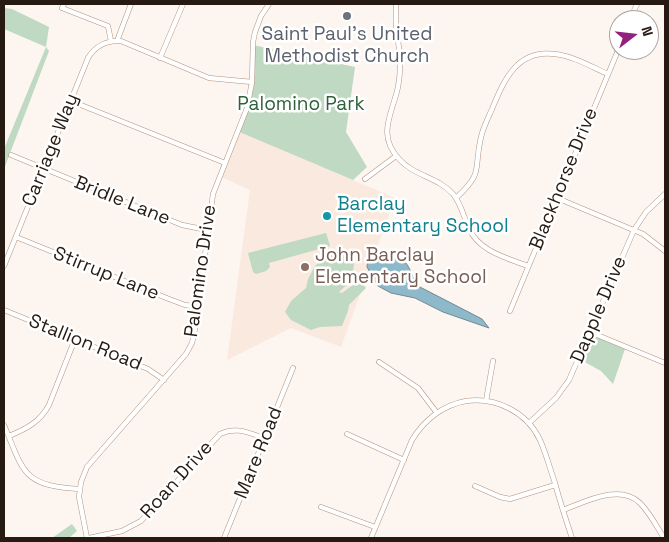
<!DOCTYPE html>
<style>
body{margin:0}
#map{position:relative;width:669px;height:542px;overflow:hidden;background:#fcf5f0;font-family:"Space Grotesk",sans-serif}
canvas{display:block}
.frame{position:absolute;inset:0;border:5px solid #261a12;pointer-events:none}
.north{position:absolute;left:609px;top:10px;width:50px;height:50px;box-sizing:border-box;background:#fff;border:1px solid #a8a3a0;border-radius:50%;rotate:74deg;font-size:14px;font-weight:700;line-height:20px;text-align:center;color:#261a12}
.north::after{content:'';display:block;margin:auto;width:18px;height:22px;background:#931f7e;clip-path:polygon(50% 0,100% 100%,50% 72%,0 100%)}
</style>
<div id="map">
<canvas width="669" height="542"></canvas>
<div class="frame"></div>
<div class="north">N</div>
</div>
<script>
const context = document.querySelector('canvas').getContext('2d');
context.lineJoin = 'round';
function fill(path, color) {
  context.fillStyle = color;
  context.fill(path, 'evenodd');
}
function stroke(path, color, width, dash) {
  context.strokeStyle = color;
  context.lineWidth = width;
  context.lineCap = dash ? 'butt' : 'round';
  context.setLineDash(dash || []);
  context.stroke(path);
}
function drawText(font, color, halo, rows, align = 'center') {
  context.font = font + ' "Space Grotesk",sans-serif';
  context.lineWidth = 5;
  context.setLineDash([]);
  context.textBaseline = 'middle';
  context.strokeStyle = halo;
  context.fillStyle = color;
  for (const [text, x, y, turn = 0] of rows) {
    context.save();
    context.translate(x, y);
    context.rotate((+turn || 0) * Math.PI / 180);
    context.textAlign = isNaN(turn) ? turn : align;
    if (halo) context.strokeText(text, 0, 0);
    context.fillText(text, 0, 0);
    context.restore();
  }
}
const built = new Path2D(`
 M237,131L395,198L341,347L291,328L227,360L250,190L219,176Z`);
const green = new Path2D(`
 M4,8L12,9L49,27L46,47L49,51L4,169V149L46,47L4,29Z
 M253,45L355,67L346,132L367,167L353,180L237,131L251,93Z
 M326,233L330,246L269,263L270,267L266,271L256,274L253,272L248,253Z
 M347,253L354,263L352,280L339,292L342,293L360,280L366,288L349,305L348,311L342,326L320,327L311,330L291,320L285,312L291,301L306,288L308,279L315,266L324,258L336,254Z
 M594,338H600L625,349L613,384L601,371L583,361L591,340Z
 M72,524L77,531L69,538H52Z`);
const water = new Path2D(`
 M378,251L386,258C411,256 407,269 418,286L482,319L489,328L443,312L415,298L391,293L378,286L367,267L368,259Z`);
const minor = new Path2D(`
 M64,4L62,8L108,26L111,41
 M396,4C396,14 395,24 397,34C398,44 401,54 400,65C400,75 399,85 396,95C389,119 379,137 399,159C414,176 438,177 453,194C462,205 463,216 469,228C478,251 507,258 528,266
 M630,20L637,4
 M117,41L131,4
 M160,58L183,4
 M71,101L225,163
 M11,155L182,225L207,230
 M365,179L396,156
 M456,198C485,171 473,170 481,137C483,128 488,118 492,109C504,80 517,49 555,54C573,56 592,67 608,74
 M557,198L643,234L665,251
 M16,237L169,299L185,305L198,307
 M4,266L88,58C95,46 107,40 121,41L209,78L252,82
 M4,310L148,369L164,380
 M510,311L619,48
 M590,332L665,363
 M379,362L418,388L437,413
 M486,401L493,361
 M529,423L556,398L569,380L634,230L646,212L665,194
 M4,425C24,473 23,486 80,489
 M347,434L404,460
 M9,436C26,429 40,422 49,405L75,339
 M475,486L500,497L510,499L555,485
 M321,507L375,527
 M563,510C585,502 620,483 640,503C650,513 657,527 664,538
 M87,538L79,497L81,482L87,467L186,354L192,343L196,324L213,194L247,108L252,82L253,42L255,32L261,16L269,4
 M89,538L122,531L141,521L220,434C236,426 249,433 264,438
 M224,538L293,368
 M371,538L412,440C424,420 443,405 466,401C496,397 527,412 540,440C546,453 550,469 555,483C560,502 566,520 572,538`);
const markers = [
 [347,16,5,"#6b7280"],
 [327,216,5,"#0f9aa8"],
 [305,267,5,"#8d6e63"]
];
const worshipNames = [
 ["Saint Paul's United",347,35],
 ["Methodist Church",347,57]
];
const parkNames = [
 ["Palomino Park",301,105]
];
const streetNames = [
 ["Carriage Way",51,150,-68],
 ["Blackhorse Drive",564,179,-68],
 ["Bridle Lane",122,201,22],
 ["Palomino Drive",201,271,-82],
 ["Stirrup Lane",106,274,22],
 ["Dapple Drive",599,310,-67],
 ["Stallion Road",85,343,22],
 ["Mare Road",259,453,-68],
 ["Roan Drive",177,480,-48]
];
const cultureNames = [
 ["Barclay",337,205],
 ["Elementary School",337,227]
];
const educationNames = [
 ["John Barclay",315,256],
 ["Elementary School",315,278]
];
fill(built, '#fae9de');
fill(green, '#bfd9c3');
fill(water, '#8eb9ca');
stroke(water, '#6f8993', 1);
stroke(minor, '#b3937e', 5.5);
stroke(minor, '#fff', 4.5);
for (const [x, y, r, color] of markers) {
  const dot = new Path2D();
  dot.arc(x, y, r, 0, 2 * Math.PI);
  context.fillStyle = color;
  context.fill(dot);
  stroke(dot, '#fff', 2);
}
drawText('19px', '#5b616d', '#fff', worshipNames);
drawText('19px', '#30613b', '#fff', parkNames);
drawText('19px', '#261a12', '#fff', streetNames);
drawText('19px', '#0d838f', '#fff', cultureNames, 'left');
drawText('19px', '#785e54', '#fff', educationNames, 'left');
</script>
